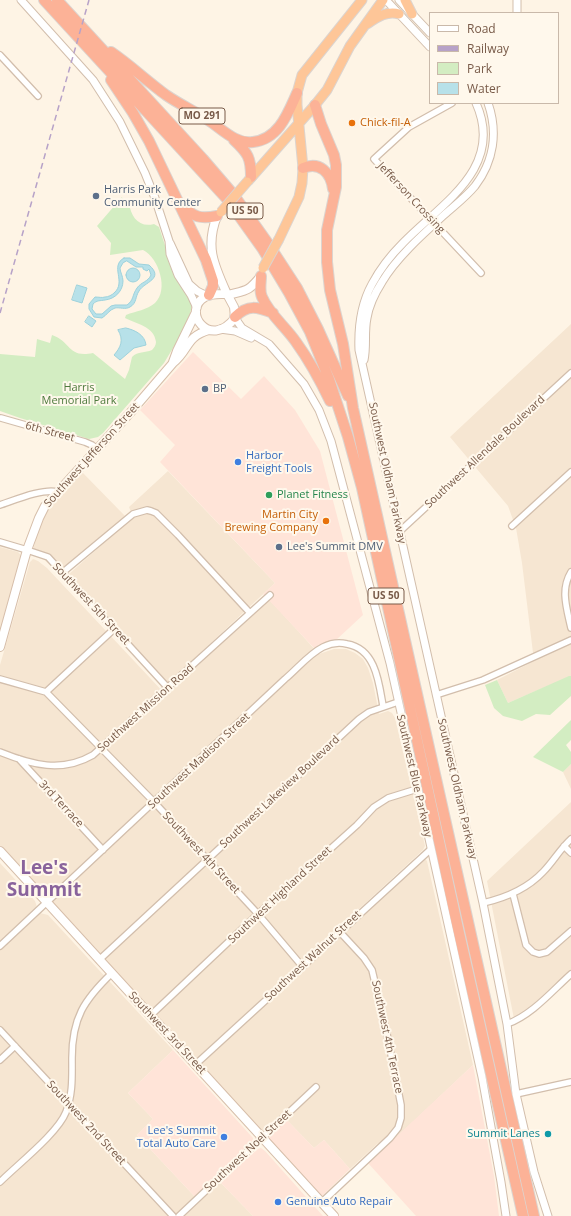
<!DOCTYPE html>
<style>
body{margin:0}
#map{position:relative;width:571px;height:1216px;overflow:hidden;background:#fef4e5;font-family:"Open Sans",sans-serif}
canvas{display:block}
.legend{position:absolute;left:429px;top:12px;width:130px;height:92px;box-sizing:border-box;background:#fff8ec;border:1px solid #c9b9aa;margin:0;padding:5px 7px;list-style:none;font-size:12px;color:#785a48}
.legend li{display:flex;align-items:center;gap:8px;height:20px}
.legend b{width:20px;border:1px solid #c9b9aa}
</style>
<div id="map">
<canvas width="571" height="1216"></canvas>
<ul class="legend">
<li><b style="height:5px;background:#fff"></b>Road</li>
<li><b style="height:5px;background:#b7a2c8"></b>Railway</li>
<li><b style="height:11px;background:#d3edc2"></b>Park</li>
<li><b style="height:11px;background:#b7e1e9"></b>Water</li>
</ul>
</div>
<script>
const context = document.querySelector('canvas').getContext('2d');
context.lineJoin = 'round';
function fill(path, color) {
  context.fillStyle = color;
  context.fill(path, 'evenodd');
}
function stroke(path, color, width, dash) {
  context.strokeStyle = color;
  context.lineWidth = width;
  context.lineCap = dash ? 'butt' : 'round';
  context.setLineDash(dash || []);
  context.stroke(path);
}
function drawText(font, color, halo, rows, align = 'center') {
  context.font = font + ' "Open Sans",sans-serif';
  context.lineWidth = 4;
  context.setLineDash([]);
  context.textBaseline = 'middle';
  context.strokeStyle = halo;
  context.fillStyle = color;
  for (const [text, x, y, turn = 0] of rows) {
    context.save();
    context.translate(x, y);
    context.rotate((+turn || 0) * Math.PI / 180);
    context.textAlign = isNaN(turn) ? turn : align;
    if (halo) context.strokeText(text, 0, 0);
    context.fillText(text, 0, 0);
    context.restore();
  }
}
const residential = new Path2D(`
 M571,324V676L508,703L497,680L534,661L522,563L516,528L508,506L450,437Z
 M81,471L126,517L64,572H58L33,550L41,520L47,510Z
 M168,471L275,583L168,683L164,685L161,683L65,580L69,574L133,517L129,507Z
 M0,547L18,552L21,555L22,558L0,633Z
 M33,559L38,561L47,568L165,694L269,599L319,654L334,649H346L355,653L363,659L368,668L373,683L379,714L388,711L392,713L395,718L425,846L423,850L195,1060L0,850V665L30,562Z
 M571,764V789L563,772Z
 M571,802V970L521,1015L514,1019L487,881Z
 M425,859L427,861L473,1065L395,1139H385L377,1144L350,1169L324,1140L314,1148L282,1115L264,1132H259L200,1065Z
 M0,863L35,901L37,907L35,911L0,942Z
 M40,913L48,915L173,1050L128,1093L153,1119L137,1135L196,1198L175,1216H0V949Z
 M220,1182L253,1216H184Z`);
const commercial = new Path2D(`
 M193,352L241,399L264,376L295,410L320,451L363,615L335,641L315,649L263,594L275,583L160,462L175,445L140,410Z
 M173,1050L253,1138L252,1146L196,1198L137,1135L153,1119L128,1093Z
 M473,1065L494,1176L499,1216H416L368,1163Z
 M286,1119L314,1148L324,1140L350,1169L321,1197L265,1139Z
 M261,1148L265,1151L323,1216H253L220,1182L258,1149Z`);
const green = new Path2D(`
 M122,197L124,205L129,203C131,217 139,228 154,224L159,227L175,276L191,299L192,305L190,314L179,338L164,363L103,433L98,437L89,439L20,418L0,411V354L35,357L37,339L50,343L52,335C72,342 67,358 93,353L125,379L129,370L132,357C138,351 145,353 152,350C154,348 156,345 156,342C154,326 136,324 125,318L126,315C136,311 147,310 155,303C169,290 159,258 143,250L110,255L111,243L97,226Z
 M569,676H571V696L550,715L536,714L522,721L503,716L494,708L485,685L497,680L508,703Z
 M571,720V740L566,745L571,752V764L563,772L533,757Z`);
const water = new Path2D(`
 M124,258H130L139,264L149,265C165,279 144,282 139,291C135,297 137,303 130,307C125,310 120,307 115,308C109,310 107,315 102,318L94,317L89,309V304L95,297C99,297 102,298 105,297C108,297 112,295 114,293C127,282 109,266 124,258ZM127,261L136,267H143V269L147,271L149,269L151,275C148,282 141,282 137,288C132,295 134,300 127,305H115L111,306L102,314H96L92,309L93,304C97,300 100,301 105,300C115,299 123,291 123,281C123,276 120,272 120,268L123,263Z
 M126 275a7 7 0 1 1 14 0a7 7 0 1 1-14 0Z
 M77,285L87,288L82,303L72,300Z
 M89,316L96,321L92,327L85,322Z
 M126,328C135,330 145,335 146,345L134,348L120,360L114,355C121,347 124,340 118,330Z`);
const minor = new Path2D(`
 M0,55L38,96
 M452,103L409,127L374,159L481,273
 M1,418L85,442L92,445L97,449
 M0,505C15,500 43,488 58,492
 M512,526L571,472
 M399,532L571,373
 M0,542L27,550L48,557L168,688
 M571,572C560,590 567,609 571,628
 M62,573L133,514L147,510L151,511L156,513L178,535L250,613
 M0,679L46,692L154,802L258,914L302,966
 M46,692L114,629
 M436,695L483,680L571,640
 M0,752C32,765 62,773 93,755L270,595
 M19,759L103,850
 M564,846L571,853
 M513,894L526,945L533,952L539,954L547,952L571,931
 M483,903C505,898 526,890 543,872C553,862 560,849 571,839
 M0,946L285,679C297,669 309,654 323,647C331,643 339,642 347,644C376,649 379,683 383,706
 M99,960L359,719L369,712L398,702
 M151,1015L258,914L357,825L374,807L388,798L417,789
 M507,1024C532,1015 552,991 571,974
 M0,1030L173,1216
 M0,1060L15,1046
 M196,1064L431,849
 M516,1094L571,1082
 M0,1182C17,1165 58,1133 66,1112C73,1094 72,1076 72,1058C72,1018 84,1000 112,973
 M322,1202L390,1138L398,1128L401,1118V1105L386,1029L372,970L364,958L339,931
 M179,1216L316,1087`);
const tertiary = new Path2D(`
 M21,0L93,80L120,122L145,173L155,198L169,241L170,254L178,275L191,295L197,308
 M386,0L430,47
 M399,0L430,33
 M517,0V13
 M476,103C505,168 442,203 403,243C391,255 380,269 372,284C361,304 358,327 359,350L483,903L507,1024L516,1094L534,1172L548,1216
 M170,243L189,284L197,291L207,296
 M235,318L242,328L269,344L304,384L319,410L331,441L390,663L482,1077L501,1182L506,1216
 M220,329L235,331L251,338
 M364,360C367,346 364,332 367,318C369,305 375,293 382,282C396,258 423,234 444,215C454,206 466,197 475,186C494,161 498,132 488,103`);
const secondary = new Path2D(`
 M217,216C205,247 214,265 227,294
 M227,294L234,307L235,318C209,351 181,310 205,297C212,293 219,294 227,294Z
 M228,295C247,290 248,292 261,276
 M173,362L177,351L196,312
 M0,647L27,550L39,518L45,506L130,413L173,363C190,349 185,337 209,330
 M0,851L334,1216`);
const trunk = new Path2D(`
 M405,0L412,14
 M367,24C376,18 387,10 399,14
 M248,181L315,105L327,90L350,46L383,0
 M279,239L299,197L302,183L303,168L297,105V93L302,75L362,0`);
const motorway = new Path2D(`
 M44,0L227,199L262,248L289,293L310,332L329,379L348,437L362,488L457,924L523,1216
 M57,0L203,159L233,194L267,242L297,288L318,329L348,396
 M111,52C130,65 147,81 166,95C179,104 194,111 208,120C221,128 236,145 253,142C279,139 288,113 297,93
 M111,80L133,113L149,141L206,260L213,281V286L209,295
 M315,105L321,124L334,155L336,165V187L327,230V262L330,290L343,344L353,408L534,1216
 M234,140C248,153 251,158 251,177
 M303,168C320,161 331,173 333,189
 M182,204C193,218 201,219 217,216
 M261,276C261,283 259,291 262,297C269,314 286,327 296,342C309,360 320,380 330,401
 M235,317C248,304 257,307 273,313`);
const rail = new Path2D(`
 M0,313L89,0`);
const trunkBridge = new Path2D(`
 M221,212L247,182
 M263,268L279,239`);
const markers = [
 [352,123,4,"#e8710a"],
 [96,196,4,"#5c6f8a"],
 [205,389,4,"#5c6f8a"],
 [238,462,4,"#3f7fe0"],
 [269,495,4,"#2e9e5b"],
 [326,521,4,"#e8710a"],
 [279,547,4,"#5c6f8a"],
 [548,1134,4,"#0f9aa8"],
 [224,1137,4,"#3f7fe0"],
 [278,1202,4,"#3f7fe0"]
];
const shields = [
 [202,116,46],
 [245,211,36],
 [386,596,36]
];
const shieldNames = [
 ["MO 291",202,116],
 ["US 50",245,211],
 ["US 50",386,596]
];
const foodNames = [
 ["Chick-fil-A",360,123],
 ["Martin City",318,515,"right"],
 ["Brewing Company",318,528,"right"]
];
const serviceNames = [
 ["Harris Park",104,190],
 ["Community Center",104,203],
 ["BP",213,389],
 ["Lee's Summit DMV",287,547]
];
const streetNames = [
 ["Jefferson Crossing",411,198,47],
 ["6th Street",50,432,15],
 ["Southwest Allendale Boulevard",485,452,-43],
 ["Southwest Jefferson Street",92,455,-48],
 ["Southwest Oldham Parkway",387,473,78],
 ["Southwest 5th Street",91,604,47],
 ["Southwest Mission Road",146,708,-42],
 ["Southwest Madison Street",199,761,-43],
 ["Southwest Blue Parkway",414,776,77],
 ["Southwest Oldham Parkway",457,789,77],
 ["Southwest Lakeview Boulevard",280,792,-43],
 ["3rd Terrace",61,804,47],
 ["Southwest 4th Street",201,853,47],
 ["Southwest Highland Street",280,895,-43],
 ["Southwest Walnut Street",313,956,-43],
 ["Southwest 3rd Street",167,1033,47],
 ["Southwest 4th Terrace",387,1037,78],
 ["Southwest 2nd Street",86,1123,47],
 ["Southwest Noel Street",248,1151,-43]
];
const parkNames = [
 ["Harris",79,388],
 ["Memorial Park",79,401]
];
const shopNames = [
 ["Harbor",246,456],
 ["Freight Tools",246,469],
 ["Lee's Summit",216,1131,"right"],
 ["Total Auto Care",216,1144,"right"],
 ["Genuine Auto Repair",286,1202]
];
const leisureNames = [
 ["Planet Fitness",277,495]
];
const cultureNames = [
 ["Summit Lanes",540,1134]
];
const townNames = [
 ["Lee's",44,869],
 ["Summit",44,891]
];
fill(residential, '#f6e6d2');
fill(commercial, '#ffe4d8');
fill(green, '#d3edc2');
fill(water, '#b7e1e9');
stroke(water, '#9dd1db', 1);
stroke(minor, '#d2beac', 8);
stroke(tertiary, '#d2beac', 9);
stroke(secondary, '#d6beaa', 10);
stroke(trunk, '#dcd4cf', 11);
stroke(motorway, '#dcd4cf', 12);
stroke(minor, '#fff', 5.5);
stroke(tertiary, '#fff', 7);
stroke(secondary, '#fff', 8);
stroke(trunk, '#fec698', 9);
stroke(motorway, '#fcb297', 10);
stroke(rail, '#b7a2c8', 1.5, [6, 4]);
stroke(trunkBridge, '#dcd4cf', 11, []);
stroke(trunkBridge, '#fec698', 9);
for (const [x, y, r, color] of markers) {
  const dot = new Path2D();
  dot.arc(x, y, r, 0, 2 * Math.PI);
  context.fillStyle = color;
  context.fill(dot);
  stroke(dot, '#fff8ec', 1.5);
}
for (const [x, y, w] of shields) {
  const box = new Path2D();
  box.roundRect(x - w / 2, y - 8, w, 16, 3);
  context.fillStyle = '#fff8ec';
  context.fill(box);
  stroke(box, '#785a48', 1);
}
drawText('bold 10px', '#785a48', null, shieldNames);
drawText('11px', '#c56008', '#fff8ec', foodNames, 'left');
drawText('11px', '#4e5e75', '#fff8ec', serviceNames, 'left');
drawText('11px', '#785a48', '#fff8ec', streetNames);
drawText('11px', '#4d793c', '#fff8ec', parkNames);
drawText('11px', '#366cbe', '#fff8ec', shopNames, 'left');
drawText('11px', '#27864d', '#fff8ec', leisureNames, 'left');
drawText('11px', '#0d838f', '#fff8ec', cultureNames, 'right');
drawText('bold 19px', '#89639c', '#fff8ec', townNames);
</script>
